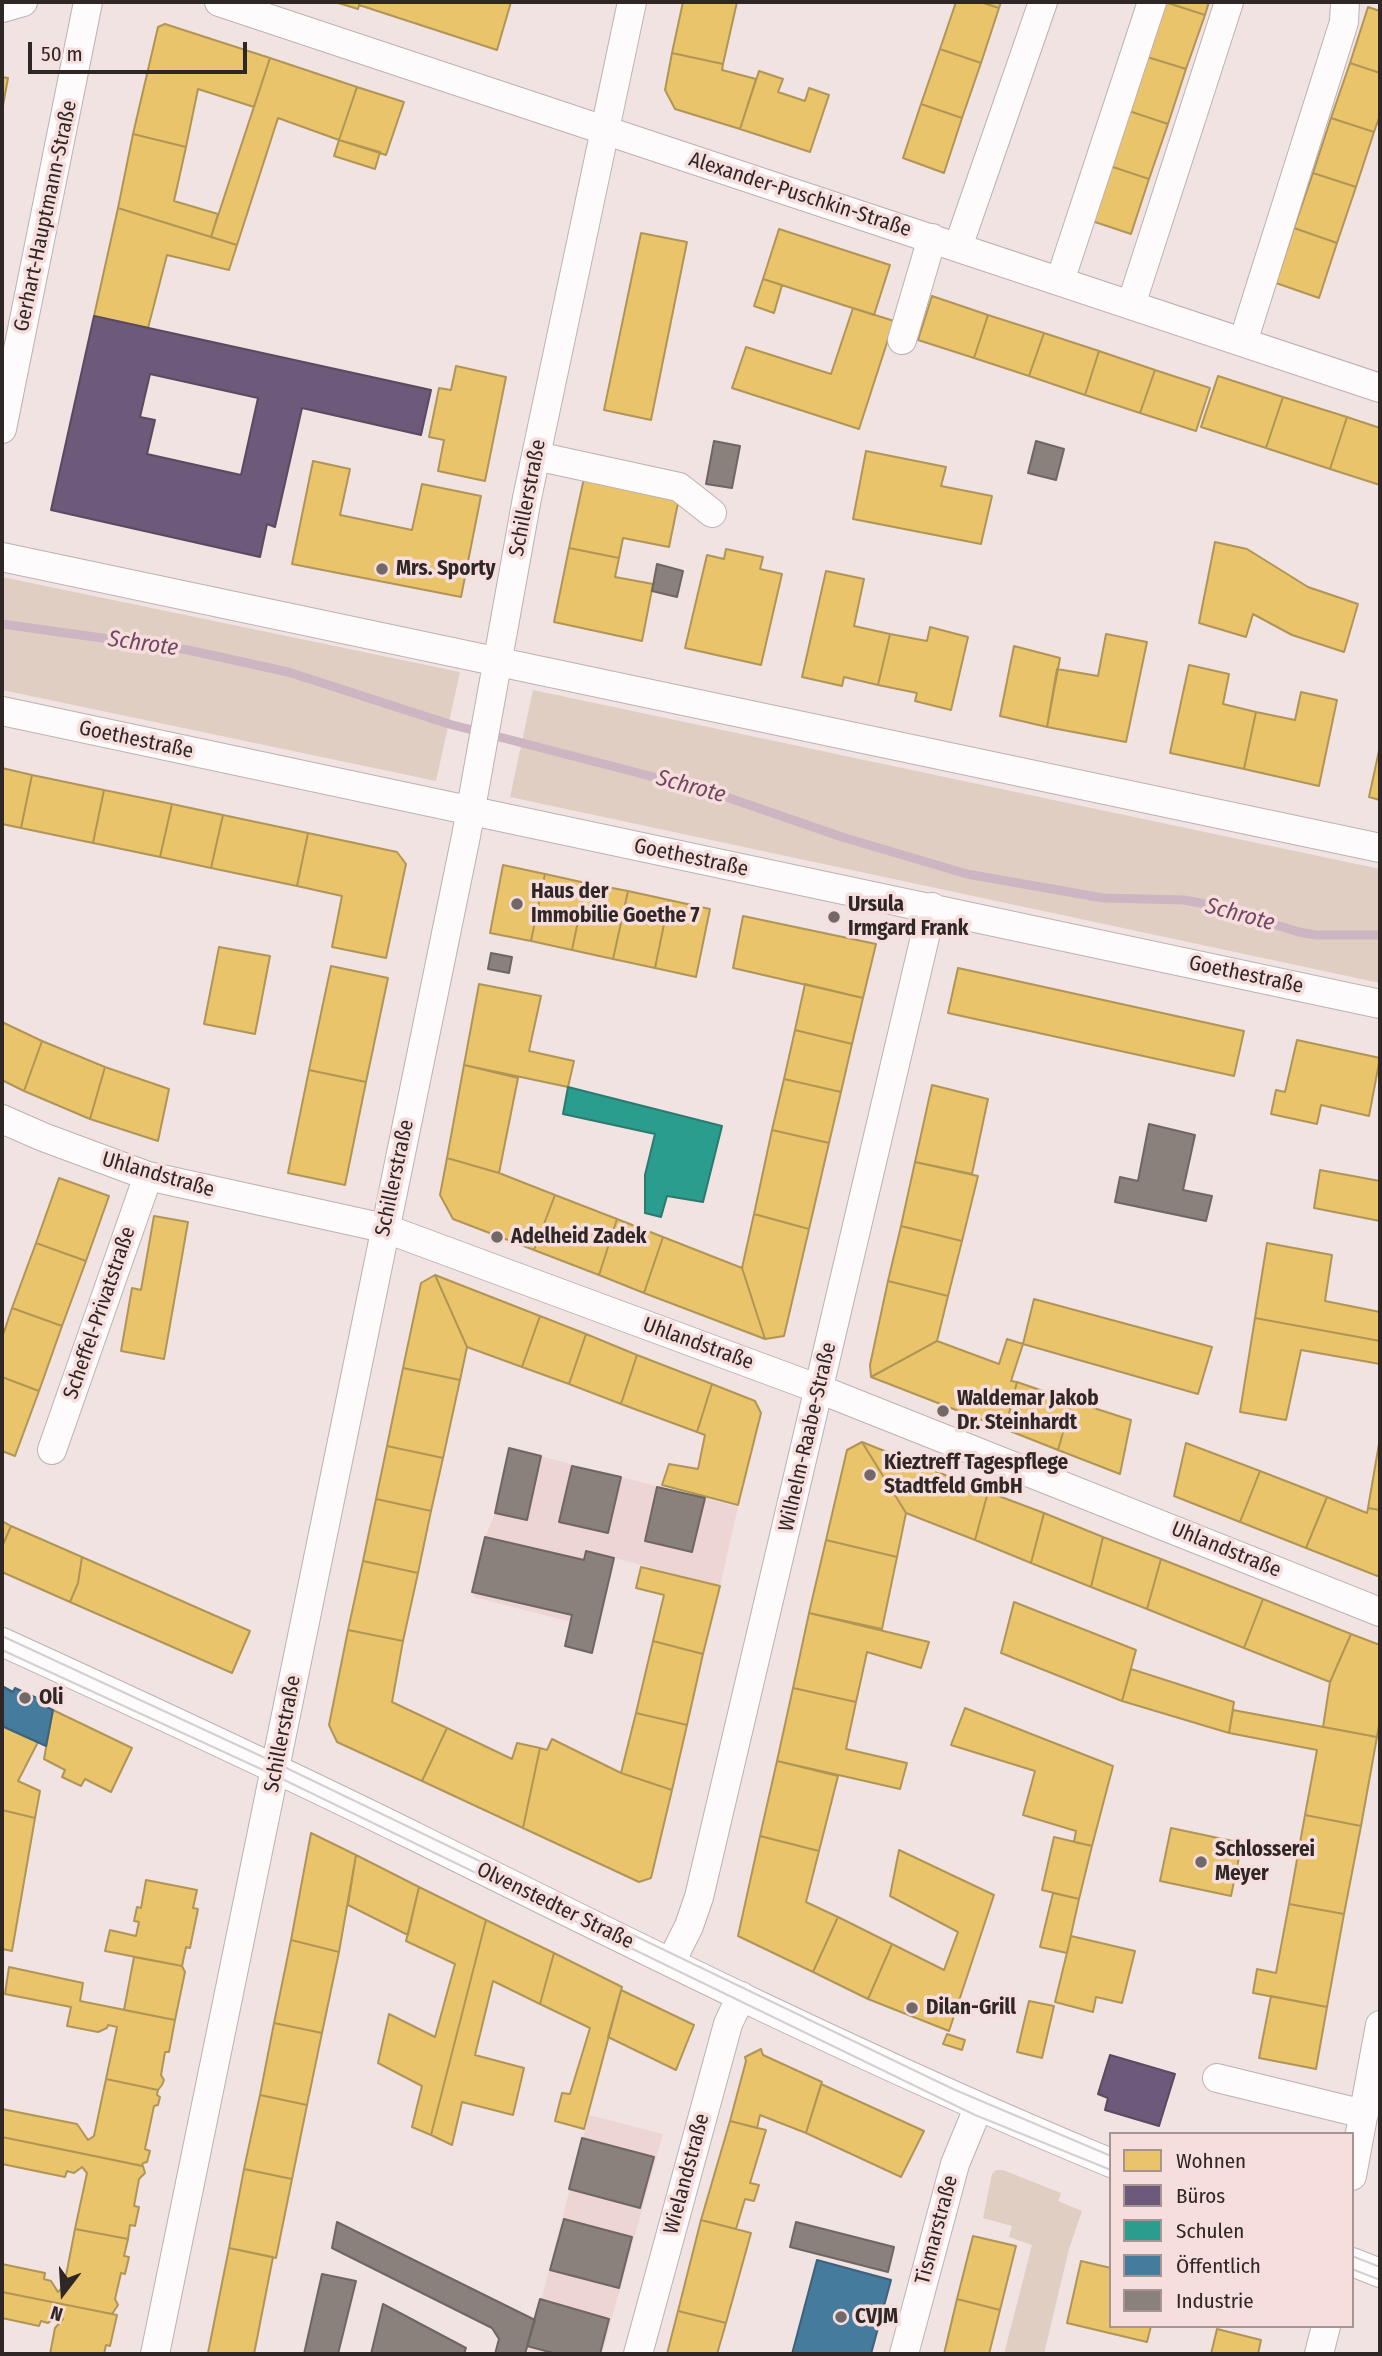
<!DOCTYPE html>
<meta charset="utf-8">
<style>
body{margin:0}
#map{position:relative;width:1382px;height:2356px;overflow:hidden;background:#f0e3e2;font-family:"Fira Sans Condensed",sans-serif}
canvas{display:block}
.frame{position:absolute;inset:0;border:4px solid #2f2626;pointer-events:none}
.legend{position:absolute;left:1109px;top:2132px;width:245px;height:196px;box-sizing:border-box;background:#f6dedc;border:2px solid #a69493;margin:0;padding:9px 12px;list-style:none;font-size:21px;color:#2f2626}
.legend li{display:flex;align-items:center;gap:14px;height:35px}
.legend b{width:35px;border:2px solid #a69493}
.north{position:absolute;left:28px;top:2258px;width:70px;height:70px;-webkit-text-stroke:5px #f6dedc;paint-order:stroke;rotate:197deg;font-size:19px;font-weight:700;line-height:28px;text-align:center;color:#2f2626}
.north::after{content:'';display:block;margin:auto;width:24px;height:32px;background:#2f2626;clip-path:polygon(50% 0,100% 100%,50% 72%,0 100%)}
.scale{position:absolute;left:28px;top:42px;width:219px;height:32px;box-sizing:border-box;border:4px solid #2f2626;border-top:0;padding-left:9px;font-size:21px;line-height:24px;white-space:nowrap;color:#2f2626;-webkit-text-stroke:5px #f6dedc;paint-order:stroke}
</style>
<div id="map">
<canvas width="1382" height="2356"></canvas>
<div class="frame"></div>
<ul class="legend">
<li><b style="height:19px;background:#e9c46a"></b>Wohnen</li>
<li><b style="height:19px;background:#6d597a"></b>Büros</li>
<li><b style="height:19px;background:#2a9d8f"></b>Schulen</li>
<li><b style="height:19px;background:#457b9d"></b>Öffentlich</li>
<li><b style="height:19px;background:#8a817c"></b>Industrie</li>
</ul>
<div class="north">N</div>
<div class="scale">50 m</div>
</div>
<script>
const context = document.querySelector('canvas').getContext('2d');
context.lineJoin = 'round';
function fill(path, color) {
  context.fillStyle = color;
  context.fill(path, 'evenodd');
}
function stroke(path, color, width, dash) {
  context.strokeStyle = color;
  context.lineWidth = width;
  context.lineCap = dash ? 'butt' : 'round';
  context.setLineDash(dash || []);
  context.stroke(path);
}
function drawText(font, color, halo, rows, align = 'center') {
  context.font = font + ' "Fira Sans Condensed",sans-serif';
  context.lineWidth = 7;
  context.setLineDash([]);
  context.textBaseline = 'middle';
  context.strokeStyle = halo;
  context.fillStyle = color;
  for (const [text, x, y, turn = 0] of rows) {
    context.save();
    context.translate(x, y);
    context.rotate((+turn || 0) * Math.PI / 180);
    context.textAlign = isNaN(turn) ? turn : align;
    if (halo) context.strokeText(text, 0, 0);
    context.fillText(text, 0, 0);
    context.restore();
  }
}
const built = new Path2D(`
 M509,1448L738,1507L720,1586L615,1558L598,1629L474,1597L472,1592L485,1537L495,1513Z
 M589,2115L663,2134L602,2354H527Z`);
const green = new Path2D(`
 M2,577L460,672L436,781L2,690Z
 M533,690L1380,869V983L510,797Z
 M996,2170H1003L1061,2193L1058,2201L1082,2211L1069,2249L1044,2354H1004L1032,2245L1009,2237L1012,2226L983,2218L992,2174Z`);
const homes = new Path2D(`
 M335,2H360L358,9Z
 M360,2H511L497,50L359,5Z
 M683,2H737L723,64L672,53Z
 M956,2H980L999,8L981,63L940,49Z
 M980,2H1001L999,8Z
 M1165,2H1209L1205,15Z
 M1165,2L1205,15L1186,69L1144,56Z
 M1368,7L1380,11V73L1350,63Z
 M165,24L270,58L254,107L198,89L186,147L133,134L158,27Z
 M940,49L981,63L962,118L921,104Z
 M672,53L723,64L722,70L756,79L740,129L675,109L665,90Z
 M1144,56L1186,69L1168,124L1126,110Z
 M270,58L357,87L339,140L278,118L237,245L211,237Z
 M1350,63L1380,73V115L1374,132L1331,118Z
 M759,71L783,79L778,92L805,101L809,88L829,95L810,152L740,129Z
 M2,77L8,78L2,111Z
 M357,87L404,102L386,155L339,140Z
 M921,104L962,118L944,173L903,158Z
 M1126,110L1168,124L1149,179L1107,165Z
 M1331,118L1374,132L1356,187L1313,173Z
 M133,134L186,147L174,201L218,214L211,237L118,208Z
 M339,140L380,152L375,169L334,156Z
 M1107,165L1149,179L1131,234L1089,220Z
 M1313,173L1356,187L1337,243L1294,228Z
 M118,208L237,245L229,270L167,255L148,328L94,316Z
 M1294,228L1337,243L1319,298L1276,283Z
 M779,229L890,265L874,315L763,279Z
 M641,233L687,242L651,420L604,410Z
 M763,279L782,285L774,313L754,306Z
 M932,296L988,315L974,358L918,340Z
 M853,308L894,321L859,429L732,388L746,347L831,374Z
 M988,315L1044,333L1029,376L974,358Z
 M1044,333L1099,351L1085,395L1029,376Z
 M1099,351L1155,370L1140,413L1085,395Z
 M456,366L506,377L485,481L438,471L444,440L429,437L439,388L451,390Z
 M1155,370L1210,388L1196,431L1140,413Z
 M1218,376L1283,397L1266,448L1201,427Z
 M1283,397L1347,417L1330,469L1266,448Z
 M1347,417L1380,428V485L1330,469Z
 M866,451L946,467L941,486L992,496L981,544L853,519Z
 M313,461L350,469L340,515L412,530L422,484L481,496L461,597L292,564Z
 M584,478L679,498L669,547L623,538L619,558L569,548Z
 M1215,542L1247,549L1308,587L1358,604L1344,652L1292,635L1253,614L1246,637L1199,623Z
 M569,548L619,558L615,577L653,584L642,641L554,622Z
 M726,549L763,557L760,569L782,574L761,665L685,648L707,555L724,559Z
 M826,571L864,579L854,626L890,634L878,685L844,677L842,686L802,677Z
 M930,627L968,637L951,710L915,701L917,693L878,685L890,634L927,641Z
 M1106,634L1147,642L1126,742L1047,727L1057,669L1098,676Z
 M1014,646L1060,658L1047,727L1000,716Z
 M1189,665L1229,674L1223,704L1256,712L1244,769L1170,753Z
 M1301,692L1337,700L1319,786L1244,769L1256,712L1295,720Z
 M1380,746V800L1369,797Z
 M2,768L32,775L21,828L2,824Z
 M32,775L104,790L93,843L21,828Z
 M104,790L172,804L160,857L93,843Z
 M172,804L223,815L211,868L160,857Z
 M223,815L308,833L297,886L211,868Z
 M308,833L397,852L406,864L386,958L332,947L342,896L297,886Z
 M503,865L545,874L531,941L490,933Z
 M545,874L586,883L572,950L531,941Z
 M586,883L628,891L613,959L572,950Z
 M628,891L669,900L655,968L613,959Z
 M669,900L710,909L696,977L655,968Z
 M743,916L876,944L863,998L733,968Z
 M219,947L270,956L255,1034L204,1024Z
 M331,966L388,978L366,1082L309,1070Z
 M958,968L1244,1031L1234,1076L948,1013Z
 M479,984L541,996L529,1051L574,1061L568,1087L464,1065Z
 M805,984L863,998L852,1044L795,1030Z
 M2,1022L42,1041L24,1091L2,1080Z
 M795,1030L852,1044L841,1092L784,1079Z
 M1297,1040L1380,1058L1369,1116L1321,1105L1317,1124L1271,1114L1276,1090L1285,1092Z
 M42,1041L105,1067L90,1119L24,1091Z
 M464,1065L518,1078L499,1173L447,1158Z
 M105,1067L169,1089L158,1141L90,1119Z
 M309,1070L366,1082L345,1185L288,1173Z
 M784,1079L841,1092L829,1143L772,1130Z
 M932,1085L988,1099L972,1174L915,1162Z
 M772,1130L829,1143L809,1229L754,1214Z
 M447,1158L499,1173L555,1195L534,1250L453,1219L440,1195Z
 M915,1162L978,1176L962,1241L901,1226Z
 M1320,1170L1380,1181V1221L1314,1208Z
 M59,1178L109,1196L86,1261L36,1243Z
 M555,1195L617,1219L599,1275L534,1250Z
 M754,1214L809,1229L784,1336L765,1339L742,1268Z
 M154,1216L188,1222L164,1359L121,1351L132,1288L141,1290Z
 M617,1219L663,1237L644,1293L599,1275Z
 M901,1226L962,1241L948,1296L888,1281Z
 M663,1237L742,1268L765,1339L644,1293Z
 M36,1243L86,1261L62,1326L12,1308Z
 M1267,1243L1332,1255L1325,1301L1380,1312V1341L1255,1318Z
 M435,1275L467,1347L460,1380L403,1368L421,1283Z
 M435,1275L540,1316L522,1367L467,1347Z
 M888,1281L948,1296L937,1341L871,1377L870,1365Z
 M1034,1299L1212,1347L1198,1394L1023,1344Z
 M12,1308L62,1326L39,1391L2,1377V1338Z
 M540,1316L586,1334L569,1384L522,1367Z
 M1255,1318L1380,1341V1364L1301,1350L1286,1420L1240,1412Z
 M586,1334L637,1355L621,1404L569,1384Z
 M1007,1339L1023,1344L1011,1381L1017,1382L1005,1429L871,1377L937,1341L999,1364Z
 M637,1355L712,1384L697,1432L621,1404Z
 M403,1368L460,1380L443,1458L387,1446Z
 M2,1377L39,1391L15,1456L2,1451Z
 M1017,1382L1072,1401L1058,1450L1005,1429Z
 M712,1384L755,1401L761,1413L738,1505L662,1485L669,1464L698,1469L705,1435L697,1432Z
 M1072,1401L1131,1420L1120,1474L1058,1450Z
 M1380,1438V1510L1368,1508Z
 M862,1442L988,1492L975,1540L906,1513Z
 M862,1442L906,1513L897,1557L826,1540L847,1450Z
 M1186,1443L1260,1471L1240,1522L1174,1496Z
 M387,1446L443,1458L431,1511L376,1499Z
 M1260,1471L1327,1497L1306,1548L1240,1522Z
 M988,1492L1044,1513L1031,1563L975,1540Z
 M1327,1497L1367,1513L1368,1508L1380,1510V1577L1306,1548Z
 M376,1499L431,1511L418,1573L363,1561Z
 M1044,1513L1103,1537L1091,1587L1031,1563Z
 M2,1521L11,1526L2,1547Z
 M11,1526L82,1557L78,1583L70,1602L2,1572V1547Z
 M1103,1537L1161,1559L1147,1609L1091,1587Z
 M826,1540L897,1557L882,1629L809,1613Z
 M82,1557L250,1631L232,1673L70,1602L78,1583Z
 M1161,1559L1263,1599L1244,1648L1147,1609Z
 M363,1561L418,1573L403,1641L348,1630Z
 M641,1567L720,1586L703,1654L653,1641L664,1595L636,1588Z
 M1263,1599L1351,1634L1330,1682L1244,1648Z
 M1014,1602L1136,1650L1122,1701L1001,1653Z
 M809,1613L929,1642L921,1668L867,1652L856,1702L793,1688Z
 M348,1630L403,1641L392,1702L447,1728L422,1781L337,1742L329,1725Z
 M1351,1634L1380,1645V1720L1377,1737L1323,1727L1330,1682Z
 M653,1641L703,1654L687,1725L636,1713Z
 M1131,1669L1234,1702L1229,1733L1122,1701Z
 M793,1688L856,1702L846,1749L907,1763L900,1789L777,1761Z
 M965,1708L1113,1766L1092,1846L1074,1842L1076,1831L1023,1815L1035,1771L951,1745Z
 M53,1710L132,1748L111,1792L85,1779L81,1786L62,1777L65,1770L44,1759Z
 M1233,1710L1377,1737L1361,1826L1305,1815L1317,1750L1229,1733Z
 M636,1713L687,1725L672,1790L621,1773Z
 M2,1726L38,1742L18,1781L40,1791L35,1818L2,1810Z
 M447,1728L512,1759L517,1743L540,1748L523,1828L422,1781Z
 M552,1739L621,1773L672,1790L651,1878L639,1882L523,1828L540,1748L547,1750Z
 M777,1761L838,1776L819,1851L760,1836Z
 M2,1810L35,1818L12,1951L2,1949Z
 M1305,1815L1361,1826L1344,1914L1289,1904Z
 M1171,1828L1242,1843L1231,1896L1160,1881Z
 M311,1833L356,1855L339,1952L291,1940Z
 M760,1836L819,1851L806,1902L838,1917L813,1972L738,1936Z
 M1054,1837L1092,1846L1079,1899L1042,1890Z
 M899,1850L994,1895L949,2031L868,1999L892,1944L944,1970L958,1932L890,1896Z
 M356,1855L419,1887L408,1935L348,1905Z
 M146,1880L197,1890L193,1908L198,1909L190,1948L186,1947L182,1966L105,1951L110,1930L136,1936L139,1922L134,1921L137,1907L141,1908Z
 M419,1887L486,1920L431,2135L412,2127L422,2086L378,2063L389,2014L435,2037L455,1964L406,1941Z
 M1053,1893L1079,1899L1067,1953L1040,1947Z
 M1289,1904L1344,1914L1327,2007L1253,1993L1257,1969L1276,1973Z
 M838,1917L892,1944L868,1999L813,1972Z
 M486,1920L554,1953L540,2004L493,1981L475,2055L524,2068L513,2115L462,2102L452,2145L431,2135Z
 M1071,1936L1135,1951L1122,2003L1096,1997L1093,2012L1055,2002Z
 M291,1940L339,1952L322,2033L274,2023Z
 M554,1953L622,1987L584,2129L555,2121L562,2093L570,2094L590,2028L540,2004Z
 M134,1957L182,1966L185,1972L175,2020L124,2010Z
 M9,1967L83,1983L80,2001L175,2020L169,2052H165L161,2075L164,2080L162,2085L158,2090L106,2079L117,2027L108,2025L107,2028L98,2032L67,2026L71,2007L5,1994Z
 M621,1990L694,2025L676,2070L608,2037Z
 M1271,1996L1327,2007L1316,2069L1259,2058Z
 M1029,2001L1054,2006L1042,2058L1017,2052Z
 M274,2023L322,2033L307,2105L260,2095Z
 M947,2034L965,2040L962,2050L943,2044Z
 M761,2049L763,2055L822,2082L806,2133L760,2115L757,2128L730,2121L746,2061L745,2057Z
 M106,2079L158,2090L157,2095L160,2097L158,2105L154,2106L145,2149L150,2151L147,2162L143,2163L142,2166L2,2137V2109L77,2124L88,2140L94,2136Z
 M821,2084L924,2131L901,2177L806,2133Z
 M260,2095L307,2105L292,2179L244,2169Z
 M730,2121L766,2130L750,2183L759,2185L754,2201L745,2199L736,2229L701,2220Z
 M2,2137L143,2166L145,2173L139,2179L134,2206L139,2207L135,2226L130,2225L128,2239L75,2229L87,2173L82,2167L74,2173L67,2171L65,2177L2,2164Z
 M244,2169L292,2179L276,2258L229,2248Z
 M701,2220L751,2233L726,2323L678,2311Z
 M75,2229L128,2239L124,2256L129,2257L125,2274L121,2273L115,2299L118,2305L112,2314L2,2292V2264L45,2273L44,2279L51,2281L58,2292L64,2286Z
 M973,2236L1016,2246L1000,2310L957,2299Z
 M229,2248L273,2257L254,2354L208,2353Z
 M1081,2261L1111,2268V2326H1151L1147,2342L1067,2323Z
 M2,2292L117,2315L110,2346L106,2345L104,2354H50L55,2328L63,2319L58,2315L48,2323L41,2321L39,2326L2,2318Z
 M957,2299L1000,2310L989,2354H944Z
 M678,2311L726,2323L717,2354H667Z
 M1217,2329L1261,2340L1258,2354H1211Z`);
const offices = new Path2D(`
 M94,316L431,390L421,435L302,408L275,527L267,524L260,557L51,510ZM150,374L258,398L241,475L147,454L155,420L140,417Z
 M1110,2055L1175,2074L1159,2126L1105,2110L1108,2098L1098,2094Z`);
const schools = new Path2D(`
 M568,1087L722,1126L703,1202L667,1196L661,1217L645,1213V1175L655,1134L563,1114Z`);
const public = new Path2D(`
 M2,1686L13,1692L15,1688L39,1699L38,1703L53,1710L46,1746L2,1726Z
 M817,2260L891,2280L871,2354H792Z`);
const industry = new Path2D(`
 M714,441L740,446L732,488L706,484Z
 M1036,441L1064,449L1056,480L1028,473Z
 M657,564L683,571L677,597L652,591Z
 M491,953L512,957L509,973L488,969Z
 M1149,1124L1195,1135L1183,1190L1212,1196L1206,1221L1115,1202L1120,1177L1138,1181Z
 M509,1448L541,1456L527,1520L495,1513Z
 M572,1466L621,1477L608,1533L559,1522Z
 M657,1487L705,1498L692,1552L645,1541Z
 M485,1537L584,1560L586,1551L614,1558L592,1653L565,1646L572,1615L472,1592Z
 M582,2138L654,2157L640,2208L569,2189Z
 M564,2219L632,2237L619,2288L550,2270Z
 M337,2222L535,2320L525,2354H495L499,2339L492,2328L332,2248Z
 M796,2222L894,2247L888,2272L790,2247Z
 M322,2274L356,2281L338,2354H304Z
 M540,2299L609,2319L600,2354H557L527,2346Z
 M383,2304L466,2348L464,2354H371Z`);
const stream = new Path2D(`
 M2,624L188,650L288,672L449,724L712,792L842,837L967,874L1103,898L1184,900L1211,905L1299,932L1316,935H1380`);
const minor = new Path2D(`
 M219,2L1380,388
 M2,8L23,2
 M958,247L1043,2
 M1060,281L1152,2
 M1131,305L1229,2
 M902,340L932,238
 M1243,342L1344,22L1345,2
 M2,429L88,2
 M536,456L679,487L712,513
 M2,557L1380,848
 M2,711L1380,1004
 M2,1119L43,1137L148,1176L384,1228L819,1389L1380,1612
 M52,1450L148,1176
 M2,1642C140,1705 278,1769 414,1836C643,1950 874,2065 1111,2163
 M671,1962L689,1926L699,1897L932,907
 M1217,2078L1364,2114
 M1352,2176L1380,2025
 M1352,2262L1380,2273
 M155,2354L466,836L527,498L632,2
 M638,2354L728,2024L741,1996
 M904,2354L955,2164L978,2108
 M1319,2354L1326,2326`);
const tram = new Path2D(`
 M2,1636L276,1763L953,2089L1111,2156
 M2,1650L274,1775L975,2115L1111,2170
 M1352,2256L1380,2267
 M1352,2269L1380,2280`);
const markers = [
 [382,569,7,"#736868"],
 [517,904,7,"#736868"],
 [834,917,7,"#736868"],
 [497,1237,7,"#736868"],
 [943,1411,7,"#736868"],
 [870,1475,7,"#736868"],
 [25,1698,7,"#736868"],
 [1201,1862,7,"#736868"],
 [912,2008,7,"#736868"],
 [841,2317,7,"#736868"]
];
const streetNames = [
 ["Alexander-Puschkin-Straße",800,195,18],
 ["Gerhart-Hauptmann-Straße",46,216,-78],
 ["Schillerstraße",528,498,-79],
 ["Goethestraße",136,740,12],
 ["Goethestraße",691,858,12],
 ["Goethestraße",1246,975,12],
 ["Uhlandstraße",158,1175,16],
 ["Schillerstraße",395,1178,-78],
 ["Scheffel-Privatstraße",100,1313,-71],
 ["Uhlandstraße",698,1344,20],
 ["Wilhelm-Raabe-Straße",808,1437,-77],
 ["Uhlandstraße",1226,1550,22],
 ["Schillerstraße",283,1734,-79],
 ["Olvenstedter Straße",555,1906,26],
 ["Wielandstraße",687,2174,-75],
 ["Tismarstraße",937,2230,-75]
];
const poiNames = [
 ["Mrs. Sporty",396,569],
 ["Haus der",531,892],
 ["Immobilie Goethe 7",531,916],
 ["Ursula",848,905],
 ["Irmgard Frank",848,929],
 ["Adelheid Zadek",511,1237],
 ["Waldemar Jakob",957,1399],
 ["Dr. Steinhardt",957,1423],
 ["Kieztreff Tagespflege",884,1463],
 ["Stadtfeld GmbH",884,1487],
 ["Oli",39,1698],
 ["Schlosserei",1215,1850],
 ["Meyer",1215,1874],
 ["Dilan-Grill",926,2008],
 ["CVJM",855,2317]
];
const waterNames = [
 ["Schrote",143,644,8],
 ["Schrote",691,787,15],
 ["Schrote",1240,915,15]
];
fill(built, '#edd5d4');
fill(green, '#e0cec3');
fill(homes, '#e9c46a');
stroke(homes, '#b19556', 2);
fill(offices, '#6d597a');
stroke(offices, '#5a4a61', 2);
fill(schools, '#2a9d8f');
stroke(schools, '#2c7970', 2);
fill(public, '#457b9d');
stroke(public, '#3e6279', 2);
fill(industry, '#8a817c');
stroke(industry, '#6f6662', 2);
stroke(stream, '#ceb5c2', 9);
stroke(minor, '#bcb2b1', 30);
stroke(minor, '#fdfbfb', 28);
stroke(tram, '#d4d0cf', 2);
for (const [x, y, r, color] of markers) {
  const dot = new Path2D();
  dot.arc(x, y, r, 0, 2 * Math.PI);
  context.fillStyle = color;
  context.fill(dot);
  stroke(dot, '#f6dedc', 2.5);
}
drawText('21px', '#2f2626', '#f6dedc', streetNames);
drawText('bold 21px', '#2f2626', '#f6dedc', poiNames, 'left');
drawText('italic 23px', '#744664', '#f6dedc', waterNames);
</script>
